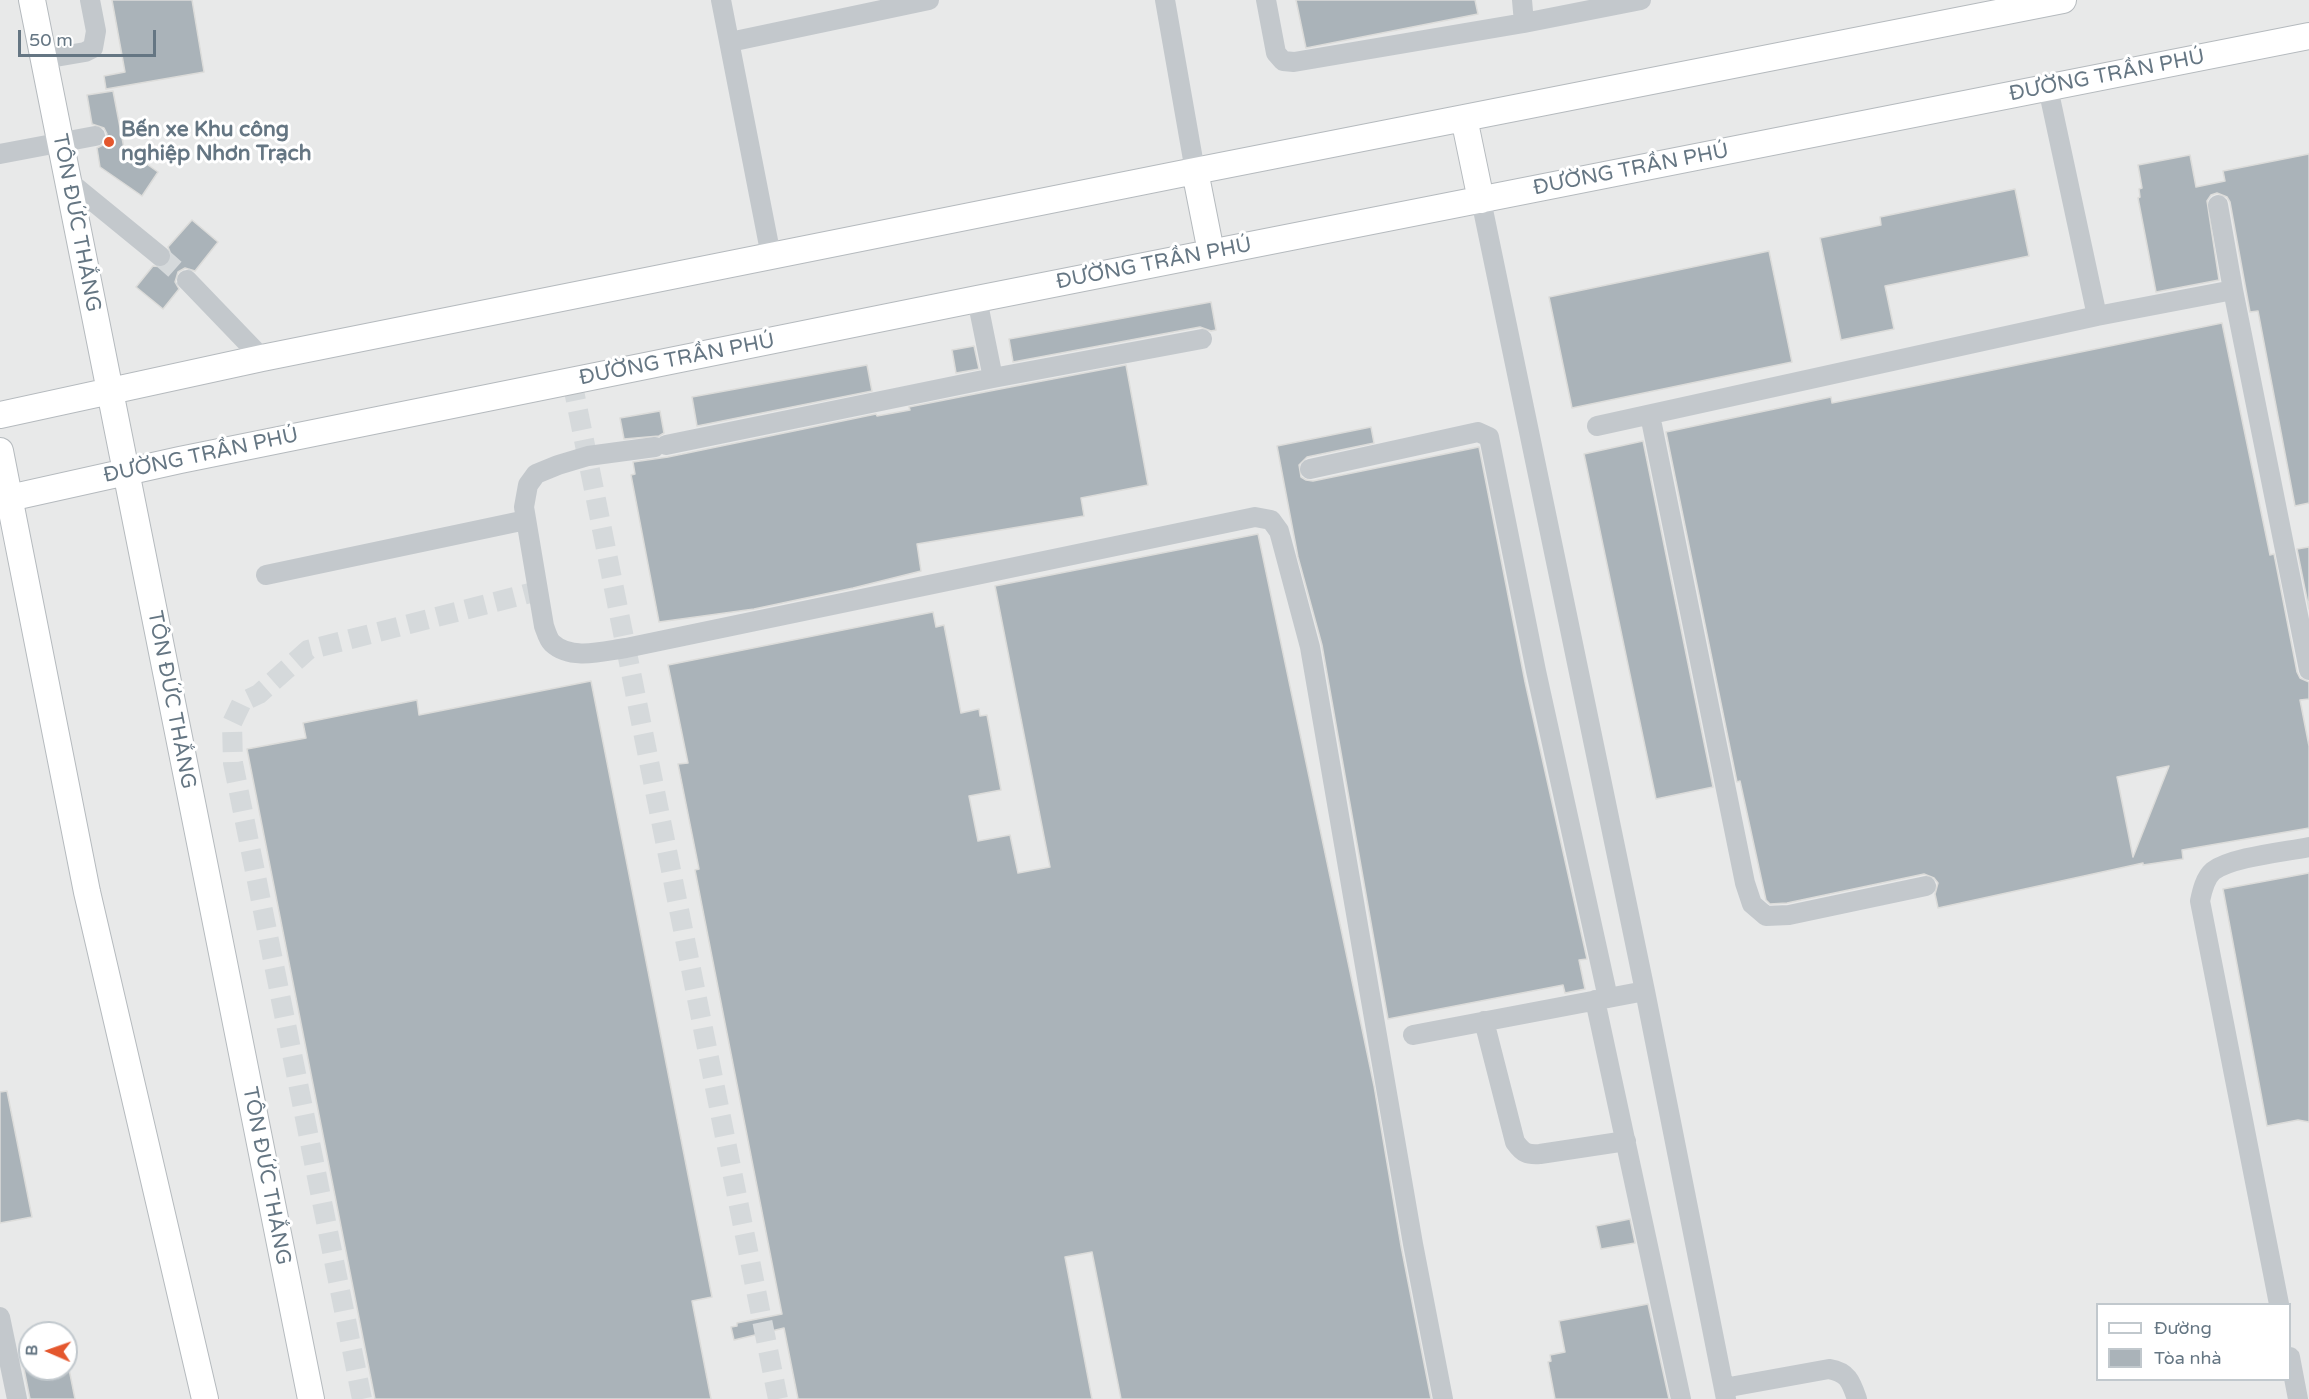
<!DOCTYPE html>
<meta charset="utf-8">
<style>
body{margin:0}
#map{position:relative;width:2309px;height:1399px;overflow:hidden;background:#fafaf8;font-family:"Varela Round",sans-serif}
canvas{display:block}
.legend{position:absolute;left:2096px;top:1303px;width:195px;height:78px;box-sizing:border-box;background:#fff;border:2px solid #c1c8cd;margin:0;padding:8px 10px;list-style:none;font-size:18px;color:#657683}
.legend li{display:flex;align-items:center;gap:12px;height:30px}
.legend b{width:30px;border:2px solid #c1c8cd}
.north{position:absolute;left:18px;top:1321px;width:60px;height:60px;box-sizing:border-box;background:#fff;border:2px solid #c1c8cd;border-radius:50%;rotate:272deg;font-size:16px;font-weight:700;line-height:24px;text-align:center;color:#657683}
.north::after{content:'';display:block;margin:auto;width:21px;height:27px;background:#e4572e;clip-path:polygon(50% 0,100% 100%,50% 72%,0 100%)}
.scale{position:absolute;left:18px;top:30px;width:138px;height:27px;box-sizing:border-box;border:3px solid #657683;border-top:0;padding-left:8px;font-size:18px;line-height:21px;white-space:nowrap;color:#657683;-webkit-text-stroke:4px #fff;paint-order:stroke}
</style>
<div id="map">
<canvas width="2309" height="1399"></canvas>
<ul class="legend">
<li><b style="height:8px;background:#fff"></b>Đường</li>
<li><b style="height:16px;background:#aab3b9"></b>Tòa nhà</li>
</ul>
<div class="north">B</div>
<div class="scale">50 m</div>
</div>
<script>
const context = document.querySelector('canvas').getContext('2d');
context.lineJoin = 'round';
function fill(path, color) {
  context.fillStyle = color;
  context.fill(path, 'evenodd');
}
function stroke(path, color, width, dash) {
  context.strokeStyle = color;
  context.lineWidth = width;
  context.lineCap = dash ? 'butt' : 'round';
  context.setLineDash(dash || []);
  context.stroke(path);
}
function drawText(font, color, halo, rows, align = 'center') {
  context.font = font + ' "Varela Round",sans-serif';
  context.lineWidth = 6;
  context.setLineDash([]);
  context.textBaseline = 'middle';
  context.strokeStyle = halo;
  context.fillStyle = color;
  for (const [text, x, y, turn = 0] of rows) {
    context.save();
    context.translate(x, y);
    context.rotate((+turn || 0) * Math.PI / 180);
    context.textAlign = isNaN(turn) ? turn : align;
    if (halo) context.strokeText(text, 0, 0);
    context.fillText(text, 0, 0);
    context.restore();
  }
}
const built = new Path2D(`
 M0,0H2309V1399H0ZM2098,1304H2290V1380H2098ZM30,1333H66V1369H30Z`);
const building = new Path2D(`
 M112,0H192L204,72L106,89L104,76L125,72Z
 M1296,0H1475L1478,14L1306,48Z
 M113,91L124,148L158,172L142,196L100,167L97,148L103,145L107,134L104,128L92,124L87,95Z
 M2309,154V503L2295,506L2258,311L2250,312L2230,202L2227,197L2217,193L2211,195L2207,201L2219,280L2156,292L2138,198L2140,197L2139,189L2142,188L2138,165L2190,155L2196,187L2225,181L2223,171Z
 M2015,189L2029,256L1885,286L1894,329L1841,340L1820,238L1881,225L1880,217Z
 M192,220L218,242L195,271L185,268L178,272L175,282L179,289L163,309L136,287L153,266L164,267L169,264L172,257L168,247Z
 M1769,251L1792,362L1572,408L1549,297Z
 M1211,302L1216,330L1211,331L1200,327L1013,362L1009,339Z
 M2222,323L2270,555L2274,554L2297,672L2300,678L2309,682V699L2300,700L2309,746V828L2182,850L2183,859L2143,865V863L1938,908L1935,894L1938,883L1934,878L1924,874L1787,903L1770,904L1766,900L1740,781L1737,782L1666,432L1831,397L1832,403ZM2169,766L2133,857L2117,777Z
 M974,346L979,369L956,373L952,350Z
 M867,365L872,391L697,426L692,397Z
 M1126,365L1148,485L1081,498L1084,516L917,544L921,571L853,588L754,609L659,622L631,475L635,474L633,462L668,457L876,414L877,416L910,410L909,407L995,390Z
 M660,411L664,433L659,436L624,439L620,418Z
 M1371,427L1374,443L1307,457L1299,465L1301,477L1306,480L1313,481L1479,447L1525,682L1587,959L1579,960L1585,989L1565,993L1563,985L1388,1019L1322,645L1298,557L1277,446Z
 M1643,441L1713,787L1656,799L1584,454Z
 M1258,534L1374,1086L1401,1246L1431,1399H1121L1092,1252L1065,1257L1092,1399H798L784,1328L734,1340L731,1327L737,1326V1323L782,1314L695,870L699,869L678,764L688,763L668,665L933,612L936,627L944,625L961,713L979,709L980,716L987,715L1001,790L969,796L978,841L1010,835L1018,873L1050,867L995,586Z
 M2309,547V609L2297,549Z
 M591,681L712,1297L692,1301L711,1399H375L247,749L306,738L303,723L417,700L419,715Z
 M2309,873V1122L2298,1120L2267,1126L2223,889Z
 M7,1091L32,1217L0,1223V1092Z
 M1630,1219L1635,1243L1601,1249L1596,1226Z
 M1648,1304L1669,1399H1555L1548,1362L1551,1361L1550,1355L1565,1352L1559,1321Z
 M24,1369H69L75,1399H30Z`);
const minorTunnel = new Path2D(`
 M160,256L187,280
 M572,381L778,1399
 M362,1399L233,763L232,723L242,702L259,694L308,650L538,591`);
const minor = new Path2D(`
 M721,0L771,256
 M1165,0L1195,171
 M1266,0L1276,53L1283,61L1294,62L1524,23L1522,0
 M1524,23L1641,0
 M730,42L929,0
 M44,59L85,52L93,48L96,31L90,0
 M2048,88L2097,316
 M0,154L95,136
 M67,180L160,256
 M1481,200L1645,991L1726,1399
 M2218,205L2233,290L2309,670
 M187,280L262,358
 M977,299L993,378
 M1650,415L1745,883L1752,904L1766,916L1789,915L1926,886
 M1597,426L2097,316L2233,290
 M666,445L993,378L1202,339
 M655,447L588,456L558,465L536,474L528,485L524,507L544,626C546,631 548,639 552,643C571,661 604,651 626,648L1255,517L1271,520L1279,531L1310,647L1413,1244L1443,1399
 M1310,469L1478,432L1489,437L1536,671L1608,998
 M266,575L526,520
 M1595,1000L1681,1399
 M1484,1021L1515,1142C1523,1153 1527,1155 1540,1154L1626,1141
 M1413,1035L1645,991
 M2279,1304L2200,901C2202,891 2205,878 2213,871C2232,857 2284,852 2309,847
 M0,1317L17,1399
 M2290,1357L2298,1399
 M1724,1388L1829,1369C1848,1372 1851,1382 1857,1399`);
const major = new Path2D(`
 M32,0L311,1399
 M1464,118L1481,200
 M1195,171L1211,252
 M0,415L262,358L1195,171L2063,0
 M0,451L87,892L205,1399
 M0,500L180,460L977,299L2309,36`);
const markers = [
 [109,142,6,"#e4572e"]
];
const streetNames = [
 ["ĐƯỜNG TRẦN PHÚ",2107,76,-11],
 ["ĐƯỜNG TRẦN PHÚ",1631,170,-11],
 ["TÔN ĐỨC THẮNG",76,223,79],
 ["ĐƯỜNG TRẦN PHÚ",1154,264,-11],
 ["ĐƯỜNG TRẦN PHÚ",677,360,-11],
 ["ĐƯỜNG TRẦN PHÚ",201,456,-12],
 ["TÔN ĐỨC THẮNG",171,700,79],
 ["TÔN ĐỨC THẮNG",266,1176,79]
];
const poiNames = [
 ["Bến xe Khu công",121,130],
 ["nghiệp Nhơn Trạch",121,154]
];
fill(built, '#e8e9e9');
fill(building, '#aab3b9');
stroke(building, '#dcdcda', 1.5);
stroke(minorTunnel, '#d5d9db', 20, [20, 10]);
stroke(major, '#b5babe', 28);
stroke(minor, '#c3c8cc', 20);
stroke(major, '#fff', 26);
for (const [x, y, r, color] of markers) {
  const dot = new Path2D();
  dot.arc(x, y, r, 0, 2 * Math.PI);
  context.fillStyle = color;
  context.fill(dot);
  stroke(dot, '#fff', 2);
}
drawText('21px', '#657683', '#fff', streetNames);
drawText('bold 21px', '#657683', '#fff', poiNames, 'left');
</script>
